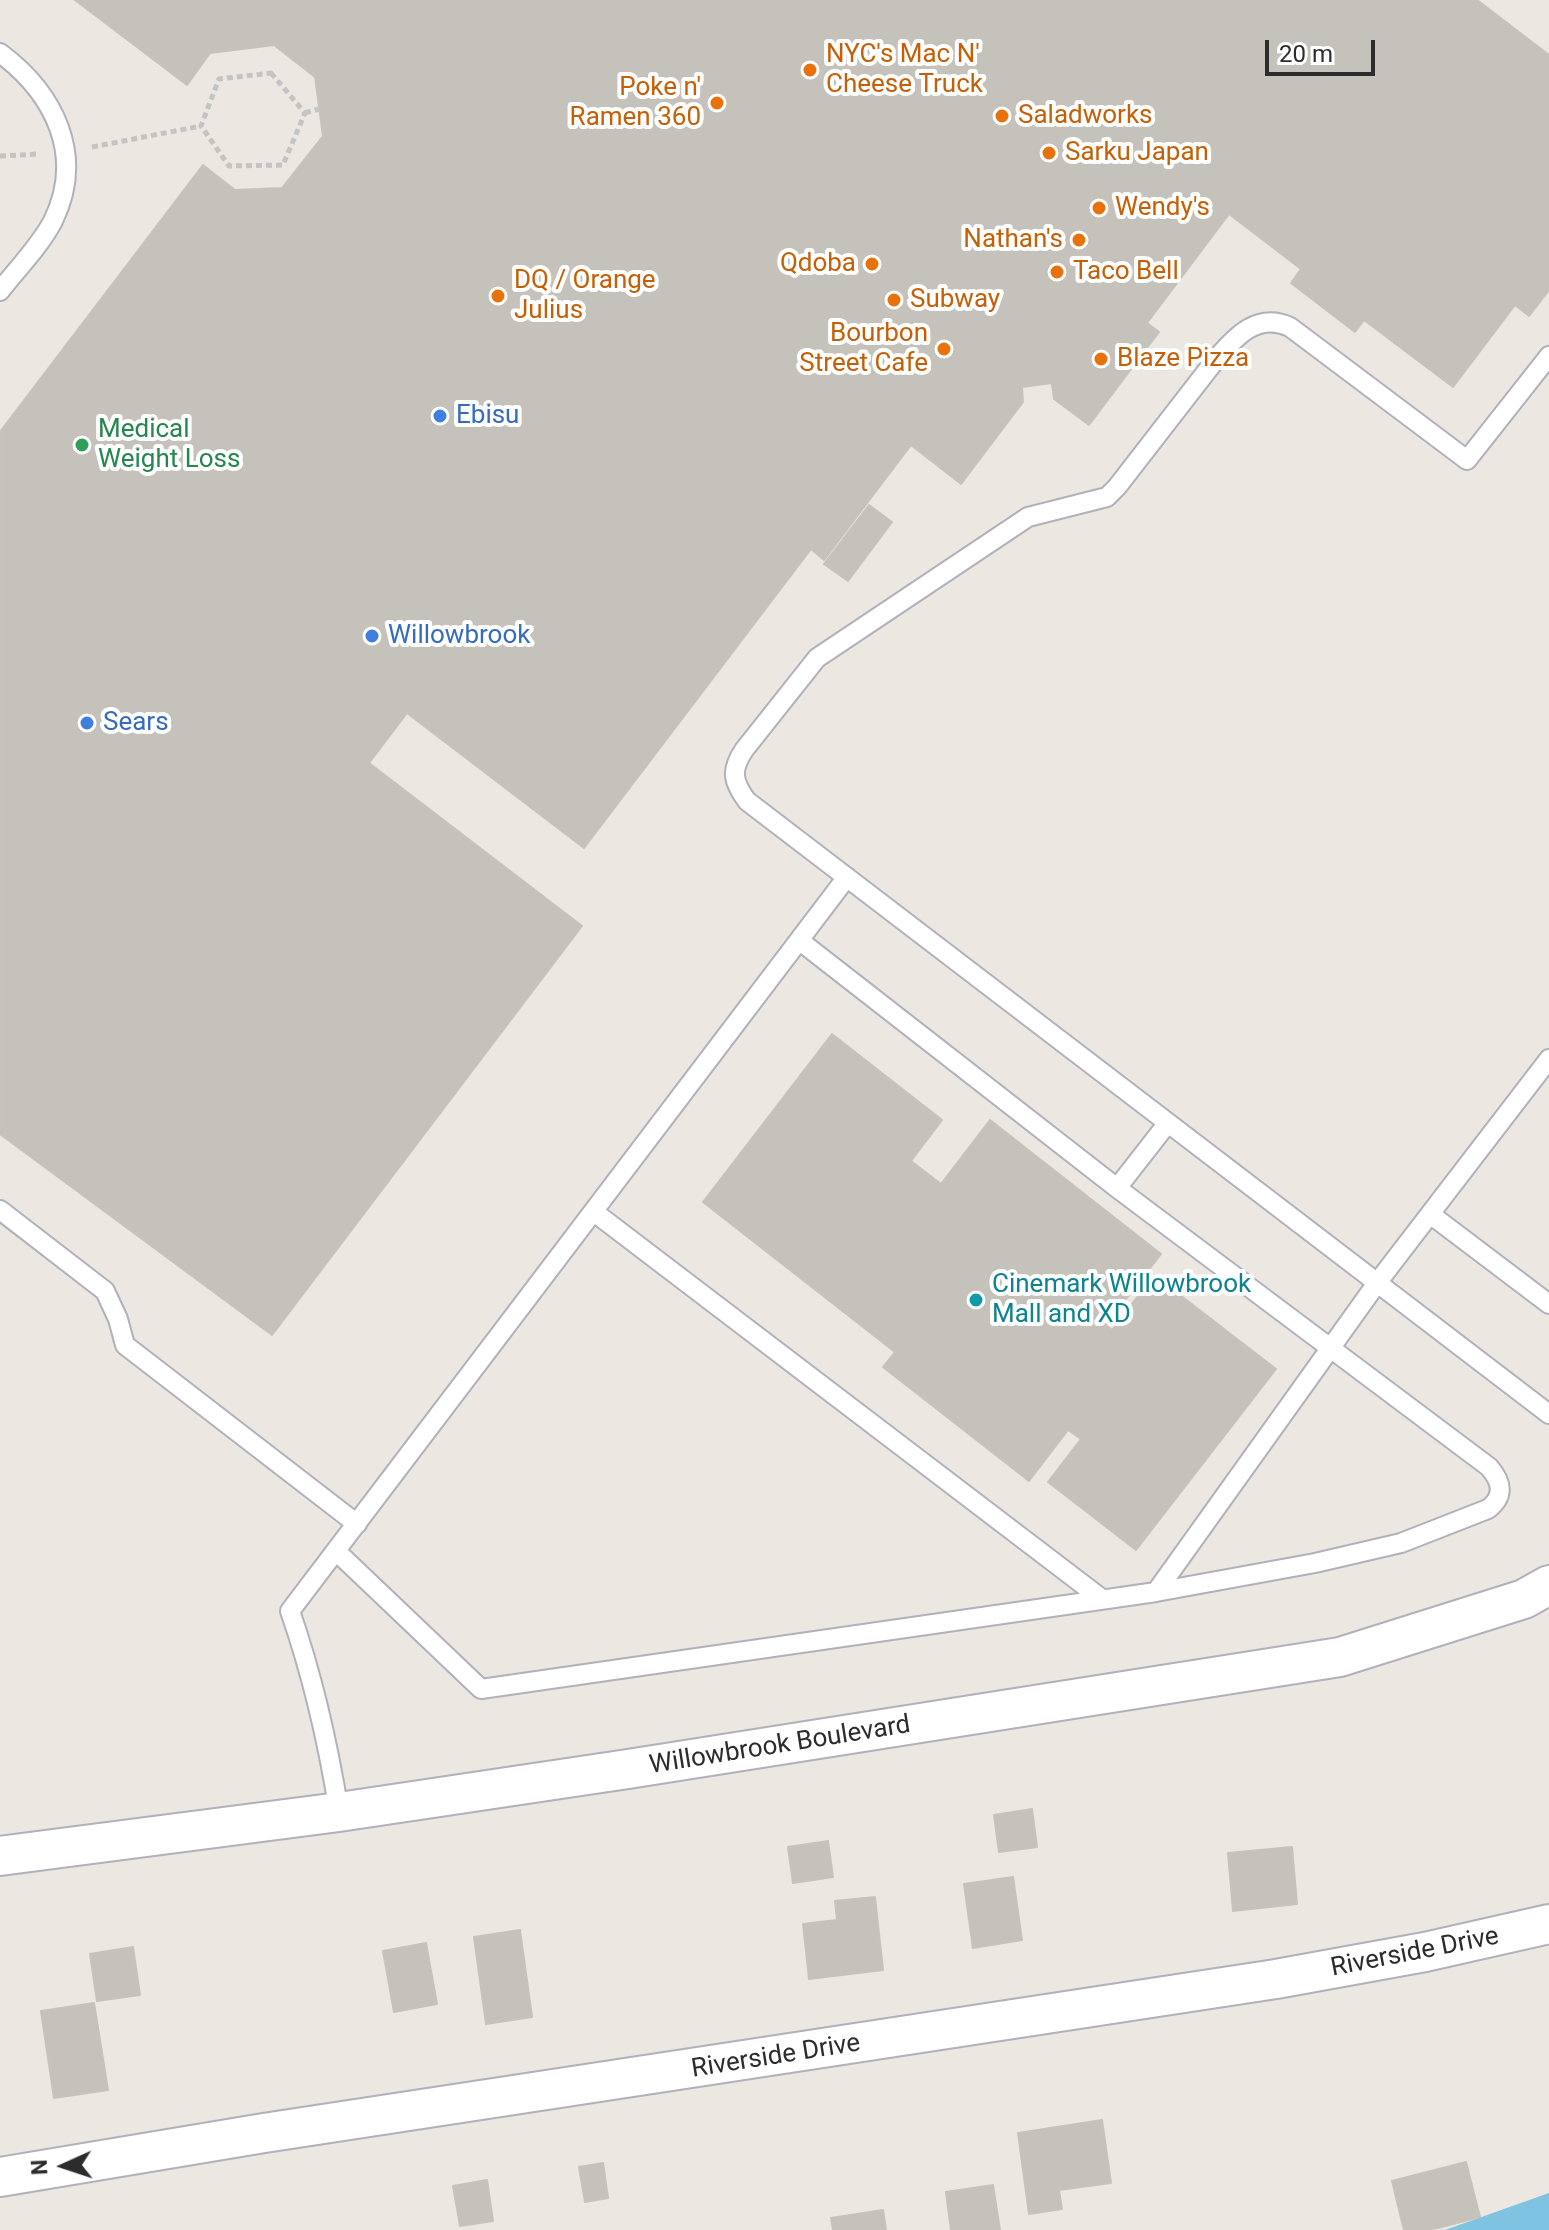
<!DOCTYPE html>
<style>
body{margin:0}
#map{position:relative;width:1549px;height:2230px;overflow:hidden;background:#ece7e0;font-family:Roboto,sans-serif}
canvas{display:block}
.north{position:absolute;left:24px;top:2126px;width:80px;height:80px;-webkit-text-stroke:6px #fff;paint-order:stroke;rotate:267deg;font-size:22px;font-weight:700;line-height:32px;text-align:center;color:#2c2c2c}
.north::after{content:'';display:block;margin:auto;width:28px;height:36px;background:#2c2c2c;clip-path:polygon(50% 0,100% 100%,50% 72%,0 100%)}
.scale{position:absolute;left:1265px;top:40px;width:110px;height:36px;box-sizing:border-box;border:4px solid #2c2c2c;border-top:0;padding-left:10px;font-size:24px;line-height:28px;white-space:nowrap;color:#2c2c2c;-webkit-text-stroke:6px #fff;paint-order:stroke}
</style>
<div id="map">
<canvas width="1549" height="2230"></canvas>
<div class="north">N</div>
<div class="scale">20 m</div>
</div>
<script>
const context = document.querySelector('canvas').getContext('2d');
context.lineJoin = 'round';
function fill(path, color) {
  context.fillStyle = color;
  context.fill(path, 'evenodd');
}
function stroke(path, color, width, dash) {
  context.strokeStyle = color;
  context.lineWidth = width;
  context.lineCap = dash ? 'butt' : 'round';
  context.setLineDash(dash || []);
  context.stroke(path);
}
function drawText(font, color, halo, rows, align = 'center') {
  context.font = font + ' Roboto,sans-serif';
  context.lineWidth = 8;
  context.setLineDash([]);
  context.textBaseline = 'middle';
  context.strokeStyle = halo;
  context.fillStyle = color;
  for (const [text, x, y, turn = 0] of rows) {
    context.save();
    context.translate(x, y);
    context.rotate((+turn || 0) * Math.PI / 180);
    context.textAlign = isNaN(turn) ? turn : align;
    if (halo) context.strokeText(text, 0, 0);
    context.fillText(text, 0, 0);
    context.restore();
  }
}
const water = new Path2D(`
 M1549,2193V2230H1445Z`);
const building = new Path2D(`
 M75,0H1477L1549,55V290L1529,316L1515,305L1453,387L1364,320L1355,332L1291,283L1301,269L1229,214L1147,323L1159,332L1089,425L1054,399L1052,383L1022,387L1023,402L961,484L911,445L824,560L811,549L584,848L407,713L369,763L582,926L272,1335L0,1134V432L203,165L235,190L282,188L323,136L315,77L274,45L210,53L187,85Z
 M869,505L892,522L848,581L824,564Z
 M832,1034L942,1120L911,1161L941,1184L990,1120L1161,1254L1106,1325L1112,1330L1154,1275L1276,1369L1136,1550L1048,1482L1081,1439L1068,1430L1029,1481L883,1367L895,1352L703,1202Z
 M1032,1809L1037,1847L999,1852L994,1815Z
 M828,1841L833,1877L793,1883L788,1847Z
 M1292,1847L1297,1904L1233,1911L1228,1853Z
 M1013,1877L1022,1940L973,1948L964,1884Z
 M875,1897L883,1970L809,1979L803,1924L837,1920L835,1901Z
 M520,1930L532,2017L486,2024L474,1937Z
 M426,1943L437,2004L394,2012L383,1951Z
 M133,1947L140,1995L97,2001L90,1954Z
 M94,2003L108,2090L54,2098L41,2011Z
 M1102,2120L1111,2183L1059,2190L1062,2209L1029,2214L1018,2133Z
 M1466,2162L1480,2217L1430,2230H1404L1392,2181Z
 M603,2163L608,2198L585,2202L579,2167Z
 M487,2180L493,2221L460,2226L453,2186Z
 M993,2185L1000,2230H951L946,2192Z
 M883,2210L886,2230H833L831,2218Z`);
const path = new Path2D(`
 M271,73L305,113L283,165L229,166L201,126L219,79Z
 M305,113L319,109
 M92,147L201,126
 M0,156L38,154`);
const lane = new Path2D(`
 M0,53C55,94 85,156 53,221C40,246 17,269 0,291
 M1549,356L1467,460L1290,327C1258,312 1236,336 1217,358L1117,487L1107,497L1028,517L817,658L744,750C730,771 733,782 747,801L1549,1414
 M1117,1188L1167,1124
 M0,1210L105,1291L118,1319L125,1345L357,1524
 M594,1212L1102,1599
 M1430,1214L1549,1304
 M336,1551L481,1689L1156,1592L1315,1563L1401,1543L1488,1509C1505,1496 1502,1482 1489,1467L1117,1188L800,941
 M1156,1592L1377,1283L1549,1059
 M339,1812C328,1743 313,1677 290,1611L847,877`);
const street = new Path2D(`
 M0,1856L339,1812L628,1769L1340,1657L1524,1599L1549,1585
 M0,2177L264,2133L1276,1979L1425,1952L1549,1924`);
const markers = [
 [810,70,8,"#e8710a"],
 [717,103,8,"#e8710a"],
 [1002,116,8,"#e8710a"],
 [1049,153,8,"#e8710a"],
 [1099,208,8,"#e8710a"],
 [1079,240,8,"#e8710a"],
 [872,264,8,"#e8710a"],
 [1057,272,8,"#e8710a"],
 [498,296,8,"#e8710a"],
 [894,300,8,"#e8710a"],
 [944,349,8,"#e8710a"],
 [1101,359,8,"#e8710a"],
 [440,416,8,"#3f7fe0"],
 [82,445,8,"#2e9e5b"],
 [372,636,8,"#3f7fe0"],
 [87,723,8,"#3f7fe0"],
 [976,1300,8,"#0f9aa8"]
];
const foodNames = [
 ["NYC's Mac N'",826,55],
 ["Cheese Truck",826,85],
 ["Poke n'",701,88,"right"],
 ["Ramen 360",701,118,"right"],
 ["Saladworks",1018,116],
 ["Sarku Japan",1065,153],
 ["Wendy's",1115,208],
 ["Nathan's",1063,240,"right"],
 ["Qdoba",856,264,"right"],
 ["Taco Bell",1073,272],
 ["DQ / Orange",514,281],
 ["Julius",514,311],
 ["Subway",910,300],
 ["Bourbon",928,334,"right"],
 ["Street Cafe",928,364,"right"],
 ["Blaze Pizza",1117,359]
];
const shopNames = [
 ["Ebisu",456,416],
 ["Willowbrook",388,636],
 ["Sears",103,723]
];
const leisureNames = [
 ["Medical",98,430],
 ["Weight Loss",98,460]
];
const cultureNames = [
 ["Cinemark Willowbrook",992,1285],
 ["Mall and XD",992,1315]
];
const streetNames = [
 ["Willowbrook Boulevard",780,1746,-9],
 ["Riverside Drive",1415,1953,-11],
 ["Riverside Drive",776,2057,-9]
];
fill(water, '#7fc3e2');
fill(building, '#c5c1bb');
stroke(building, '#c7c3ba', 2);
stroke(lane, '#b0b1bb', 22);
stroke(street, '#b0b1bb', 42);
stroke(path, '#c4c4c4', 5, [6, 4]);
stroke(lane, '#fff', 18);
stroke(street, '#fff', 38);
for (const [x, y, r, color] of markers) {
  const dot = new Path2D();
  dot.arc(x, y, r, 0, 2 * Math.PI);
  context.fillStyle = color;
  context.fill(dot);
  stroke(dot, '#fff', 3);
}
drawText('26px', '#c56008', '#fff', foodNames, 'left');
drawText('26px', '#366cbe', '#fff', shopNames, 'left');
drawText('26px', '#27864d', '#fff', leisureNames, 'left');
drawText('26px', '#0d838f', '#fff', cultureNames, 'left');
drawText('26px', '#2c2c2c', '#fff', streetNames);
</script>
